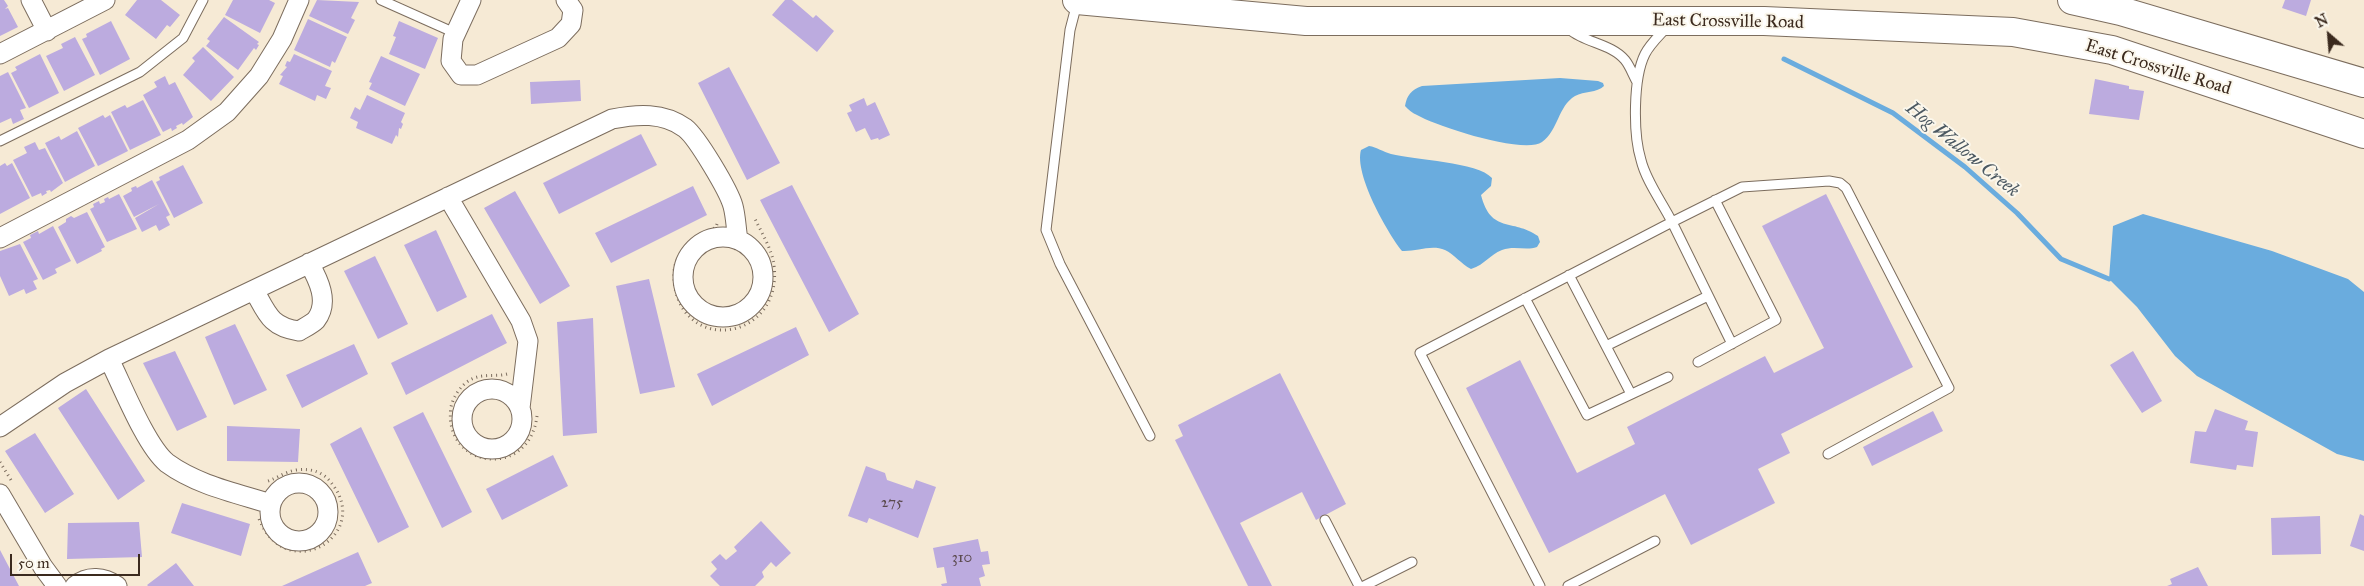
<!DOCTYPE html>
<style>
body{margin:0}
#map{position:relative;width:2364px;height:586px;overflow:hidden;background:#f6ead5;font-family:"IM FELL Great Primer",serif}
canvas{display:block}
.north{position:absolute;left:2304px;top:10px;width:50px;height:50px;-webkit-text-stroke:4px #fbf7ec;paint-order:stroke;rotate:333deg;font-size:14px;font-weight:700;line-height:20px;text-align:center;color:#3b2a1e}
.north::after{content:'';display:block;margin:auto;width:18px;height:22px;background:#3b2a1e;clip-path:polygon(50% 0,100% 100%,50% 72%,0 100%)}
.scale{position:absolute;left:10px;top:554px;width:130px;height:22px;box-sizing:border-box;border:2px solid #3b2a1e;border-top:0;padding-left:6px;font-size:15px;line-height:18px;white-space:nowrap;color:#3b2a1e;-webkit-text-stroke:4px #fbf7ec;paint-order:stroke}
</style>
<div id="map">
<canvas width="2364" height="586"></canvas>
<div class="north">N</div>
<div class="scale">50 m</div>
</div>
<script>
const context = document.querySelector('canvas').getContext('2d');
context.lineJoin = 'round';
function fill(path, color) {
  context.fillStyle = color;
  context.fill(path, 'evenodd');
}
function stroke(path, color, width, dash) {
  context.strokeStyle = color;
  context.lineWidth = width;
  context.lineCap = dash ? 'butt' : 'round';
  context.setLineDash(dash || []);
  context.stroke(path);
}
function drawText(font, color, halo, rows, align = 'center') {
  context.font = font + ' "IM FELL Great Primer",serif';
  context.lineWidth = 4;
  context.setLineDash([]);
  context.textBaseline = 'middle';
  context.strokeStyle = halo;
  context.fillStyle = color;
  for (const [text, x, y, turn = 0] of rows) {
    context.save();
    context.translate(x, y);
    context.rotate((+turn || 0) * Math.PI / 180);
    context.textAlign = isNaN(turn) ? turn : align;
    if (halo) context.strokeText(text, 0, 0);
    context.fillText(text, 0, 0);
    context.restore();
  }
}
const water = new Path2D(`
 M1560,78L1598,81L1603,83L1604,86C1597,93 1584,91 1575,96C1558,106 1558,131 1542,142C1524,155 1436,126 1417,115C1412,113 1408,109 1405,106C1407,95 1411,90 1422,86Z
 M1369,146C1377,147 1383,152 1391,154C1414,160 1478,162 1492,178L1491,186L1481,195C1491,234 1512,218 1538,236L1540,242L1537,247C1525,251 1515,245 1502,250C1489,255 1486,264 1471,269C1461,264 1454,254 1445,250C1431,244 1416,252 1402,251C1387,232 1354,174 1361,150Z
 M2143,214L2272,251L2348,279L2364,292V461L2337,454L2197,376L2175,356L2137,307L2109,279L2113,226Z`);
const stream = new Path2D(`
 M1784,59L1893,113L1965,167L2017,213L2061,259L2109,279`);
const building = new Path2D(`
 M0,0H4L8,6L5,9L8,8L18,27L0,36Z
 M137,0H161L180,15L170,27L167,25L156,39L125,15Z
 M233,0H269L275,3L260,33L225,15Z
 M317,0L359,2L351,18L355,20L348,34L309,16Z
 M785,0H792L813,18L816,15L834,31L817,52L772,15Z
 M2285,0H2311L2306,16L2282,8Z
 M224,17L259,42L257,44L259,45L256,50L254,48L238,70L206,46L210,41L207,39Z
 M308,19L347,37L335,63L332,61L330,67L294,50Z
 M111,21L130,59L100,75L82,39L87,37L86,34Z
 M399,21L438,38L425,69L389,54L396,37L393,36Z
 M75,37L95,75L64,91L46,56L63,48L61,44Z
 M203,47L234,77L211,101L183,75L195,61L192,58Z
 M40,54L59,93L29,108L11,73L17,70L15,67Z
 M294,54L332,71L325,86L331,88L326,99L317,95L315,101L279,84L283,76L280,75L287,67L285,66L287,61L290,62Z
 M381,56L420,74L405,106L369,89L372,83L369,82Z
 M729,67L780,163L747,180L698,83Z
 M8,72L26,108L20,110L24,119L13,124L11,118L0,123V76Z
 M165,76L169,85L175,82L193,117L183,125L182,123L176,126L177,128L172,131L171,128L163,132L143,95L157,87L154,82Z
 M2095,79L2129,86V89L2144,91L2139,120L2089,114Z
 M580,80L581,101L531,104L530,82Z
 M367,95L405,113L401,122L403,124L401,129L399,128L398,137L396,135L392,144L356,128L358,122L350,118L355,107L360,110Z
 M864,98L867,106L875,102L890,135L879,140L878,138L871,140L865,128L856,132L847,113L852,111L849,105Z
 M143,100L161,135L130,150L111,112L125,105L127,108Z
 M103,115L105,118L110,115L128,151L98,166L78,128Z
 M77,131L95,166L65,182L45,143L59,136L61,140Z
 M641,134L657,165L559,214L543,183Z
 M35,142L39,150L45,148L63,183L51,192L50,190L46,191L47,193L42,196L41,193L32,197L13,160L27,153L24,147Z
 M5,163L7,166L12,163L30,198L0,214V166Z
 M183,165L203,203L174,218L156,182L160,180L159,177Z
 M152,180L170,215L166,217L170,225L159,231L156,225L142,232L135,218L159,204L134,217L123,196L132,191L131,188L136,186L137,188Z
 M792,185L859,314L829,332L760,200Z
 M693,186L707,215L611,263L595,233Z
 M515,191L570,286L540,304L484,208Z
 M119,194L137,229L107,242L90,209L94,207L93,204L99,201L100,204L105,202L104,199L108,197L109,199Z
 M1826,194L1913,367L1781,434L1790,453L1758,469L1775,503L1691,545L1665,494L1549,553L1466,388L1520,360L1577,473L1635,444L1627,427L1765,356L1774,373L1824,348L1762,226Z
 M87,212L105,247L101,249L102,251L77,264L58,227L66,222V219L71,216L74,218Z
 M53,226L71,261L55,269L57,273L43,280L23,242L31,238L30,235L38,231L39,234Z
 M436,230L467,297L437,312L404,245Z
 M20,244L38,279L33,281L37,289L26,294L24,289L9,296L0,276V251Z
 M375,256L408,324L378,339L344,271Z
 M649,279L675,387L640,394L616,286Z
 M492,314L507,343L406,395L391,363Z
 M593,318L597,433L563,436L557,322Z
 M235,324L267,390L234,405L205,337Z
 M796,327L809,355L712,406L697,374Z
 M354,344L368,374L302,408L286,375Z
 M175,351L207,417L177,431L143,363Z
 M2133,351L2162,401L2142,413L2110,365Z
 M1280,373L1346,504L1316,520L1302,492L1240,523L1272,586H1248L1175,440L1183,436L1178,425Z
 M86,389L145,481L118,500L58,408Z
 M2215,409L2248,421L2245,430L2258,432L2253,467L2237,465L2236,470L2190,463L2195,431L2206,432Z
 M1933,411L1943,431L1872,466L1863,447Z
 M423,412L472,512L442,528L393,427Z
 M227,426L300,429L298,462L227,461Z
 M361,427L409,527L378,543L330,444Z
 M35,433L74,494L45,513L5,451Z
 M553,455L568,486L502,520L486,489Z
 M866,466L885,473L887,480L913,489L916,480L936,487L918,538L869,518L867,523L848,516Z
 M182,503L250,524L241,556L171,533Z
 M2360,514L2364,516V551L2350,546Z
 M2320,516L2321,554L2272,555L2271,518Z
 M761,521L791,553L776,567L771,562L762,572L764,577L755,586H720L710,576L717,569L711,562L720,554L726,560L737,551L734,547Z
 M139,522L142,557L67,559L68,523Z
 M978,539L981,552L988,551L990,564L982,565L985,576L979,578L981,586H942L941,584L947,583L944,567L937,568L933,548Z
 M0,550L19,586H0Z
 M358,552L372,583L365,586H282Z
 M176,563L194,586H148L147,585Z
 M2198,567L2208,586H2167L2172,584L2170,579Z`);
const path = new Path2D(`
 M717,224L716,227C691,243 668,253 675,288C688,355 783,338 774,265C772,250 762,233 755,219
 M507,374C496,377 482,373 470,380C461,385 453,397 451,407C442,468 529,481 537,416
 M0,462L11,480
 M259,519C287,586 371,536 333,485C324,472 312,468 296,470C284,472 276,479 265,482`);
const service = new Path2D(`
 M381,0L455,33
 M1077,3L1070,30L1046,230L1060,264L1150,436
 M1567,27C1583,43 1611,43 1625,60C1630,66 1633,75 1637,82
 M0,141L140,72L183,38L203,0
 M1569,275L1631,394
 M1525,298L1587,415L1668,377
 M1732,344L1672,222L1742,187L1829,181L1840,183L1846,188L1949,388L1828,454
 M1606,346L1708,296
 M1698,362L1776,320L1715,200
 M1325,520L1359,586
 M1364,586L1412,562
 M1540,586L1420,353L1672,222C1662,202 1646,181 1641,160C1633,134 1633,78 1645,54C1650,44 1659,36 1667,27
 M1568,586L1655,541`);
const minor = new Path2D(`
 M31,0L47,31
 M471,0L453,39L451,61L461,75H477L558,38L571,24L573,10L566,0
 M0,54L105,0
 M448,197L521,321L528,341L520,408
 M683 277a40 40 0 1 1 80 0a40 40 0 1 1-80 0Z
 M0,238L188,140L227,112L259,76L282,39L299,0
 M254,290C267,313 270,327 299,331C304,328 312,324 316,320C330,302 318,279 309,263
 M109,359C122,385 146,446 167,463C197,485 236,493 271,504
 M462 419a30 30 0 1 1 60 0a30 30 0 1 1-60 0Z
 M0,427L65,383L109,359L612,119C637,114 663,112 685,128C697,137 729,191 733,206C736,217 736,229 738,240
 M270 512a29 29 0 1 1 58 0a29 29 0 1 1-58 0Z
 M0,494L43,567L57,586
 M75,586C88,575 104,577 117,586`);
const primary = new Path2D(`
 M1077,0L1306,21H1764L2013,32L2112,50L2364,134
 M2072,0L2121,11L2364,83`);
const numberNames = [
 ["275",892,503],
 ["310",962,558]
];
const streetNames = [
 ["East Crossville Road",1728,22,1],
 ["East Crossville Road",2158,68,17]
];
const waterNames = [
 ["Hog Wallow Creek",1962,150,39]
];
fill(water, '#6aacde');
stroke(stream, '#6aacde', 5);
fill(building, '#bcabdf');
stroke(service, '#7c6d5e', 11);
stroke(minor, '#7c6d5e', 21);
stroke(primary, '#7c6d5e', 30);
stroke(path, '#7c6d5e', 3, [1, 4]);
stroke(service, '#fff', 9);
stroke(minor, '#fff', 19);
stroke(primary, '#fff', 28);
drawText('15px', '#5b4a4e', null, numberNames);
drawText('18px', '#3b2a1e', '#fbf7ec', streetNames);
drawText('italic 19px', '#4b5861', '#fbf7ec', waterNames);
</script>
